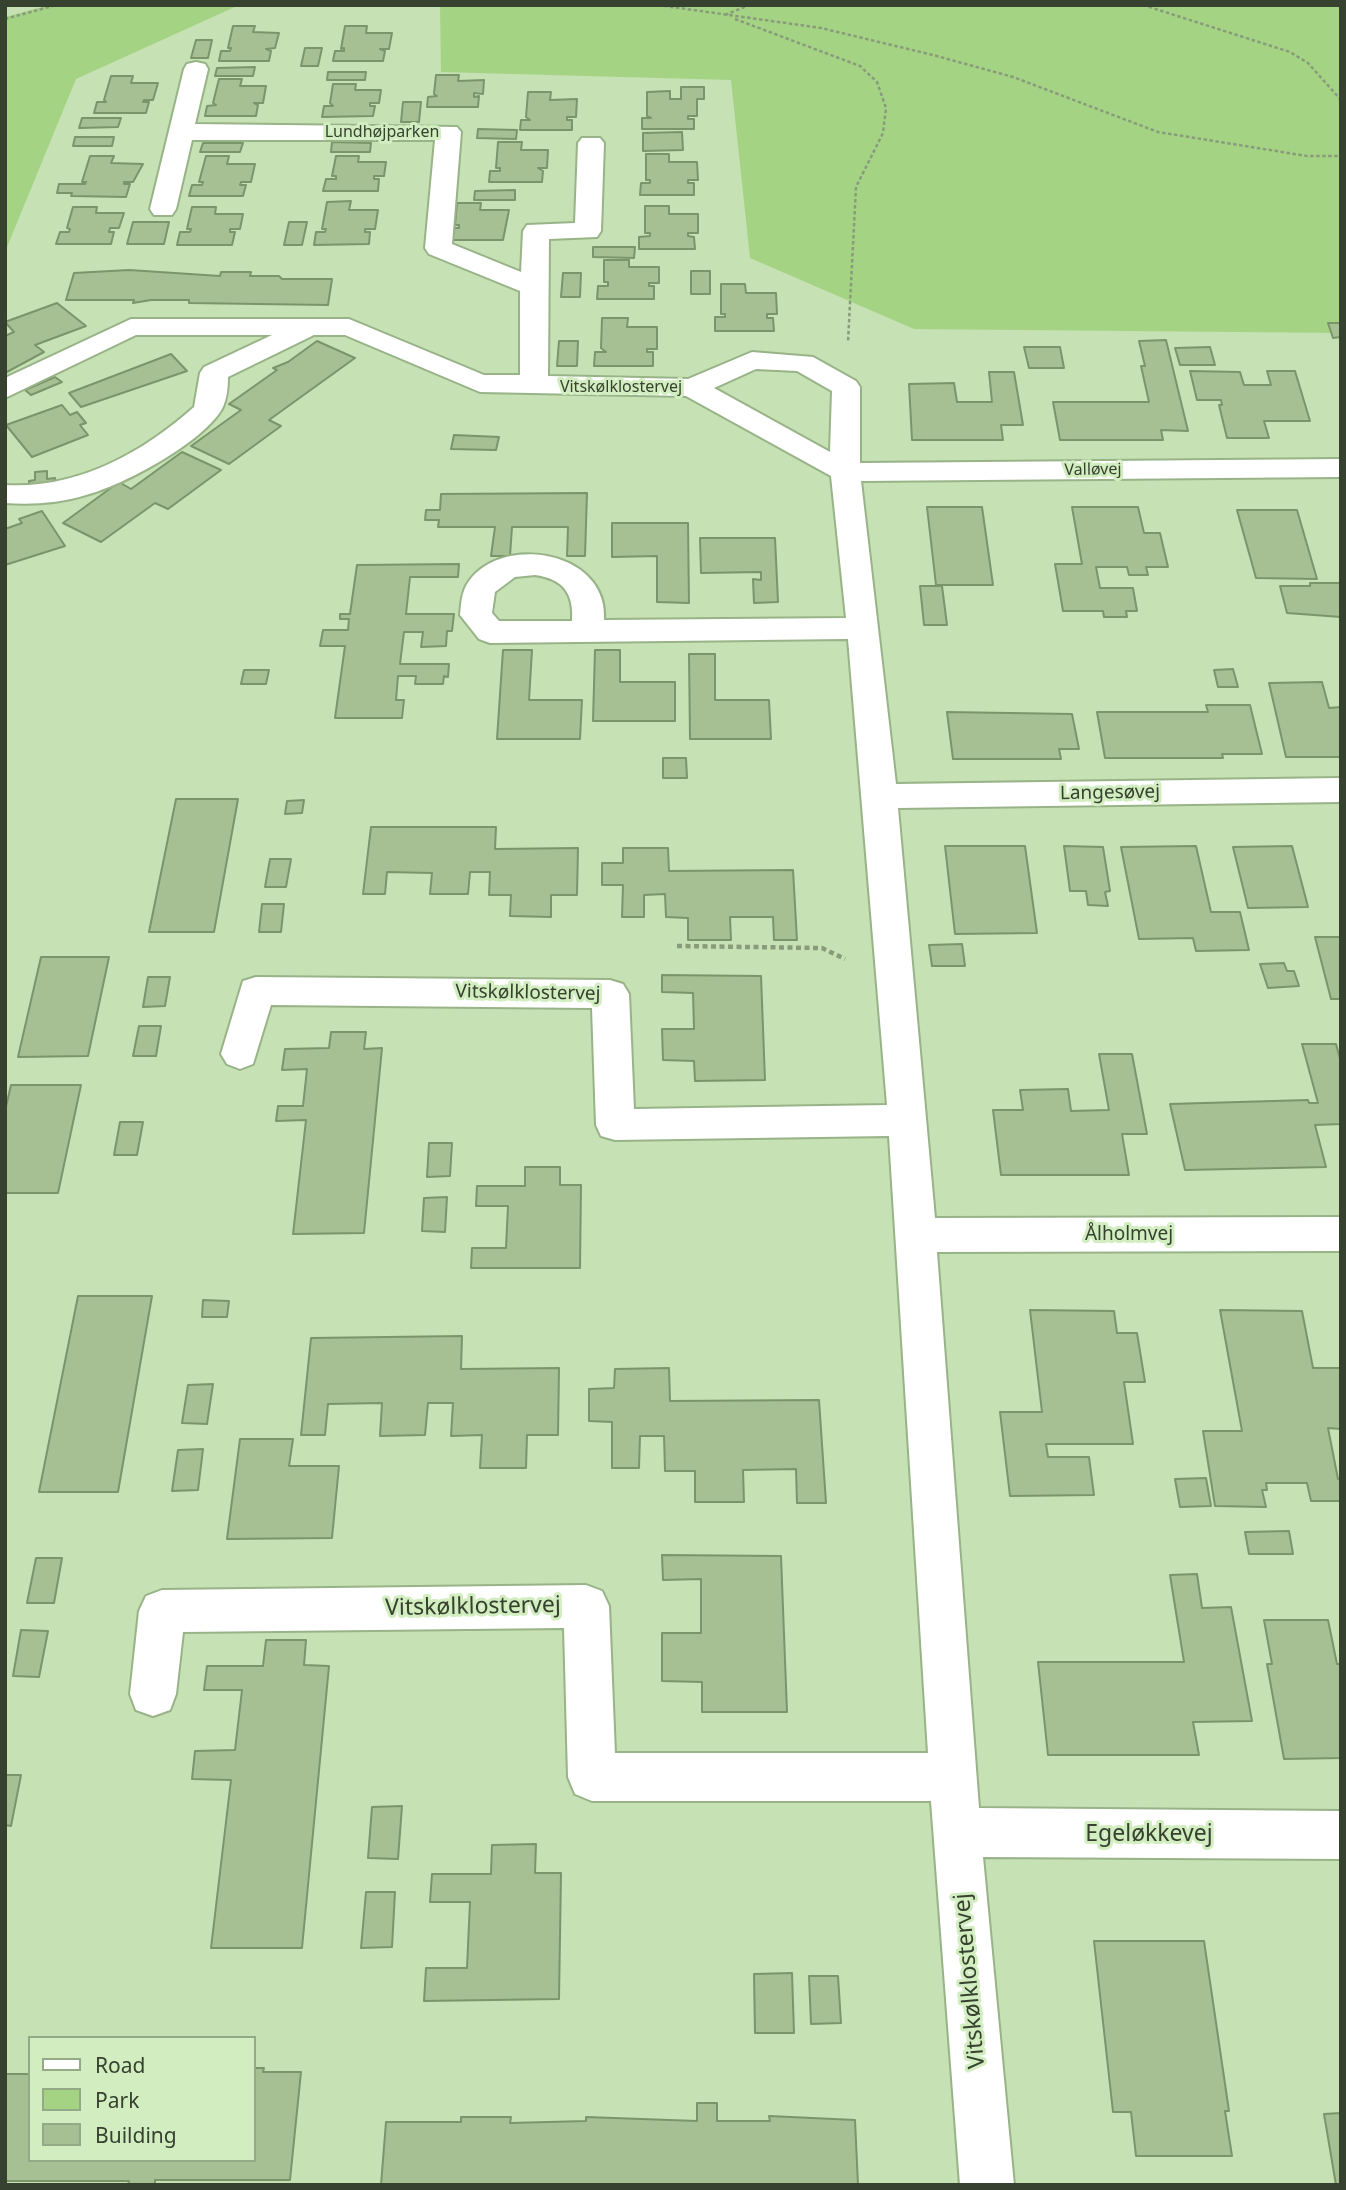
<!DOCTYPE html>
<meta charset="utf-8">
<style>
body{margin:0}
#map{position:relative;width:1346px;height:2190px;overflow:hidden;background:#c6e1b4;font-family:"Noto Sans",sans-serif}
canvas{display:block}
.frame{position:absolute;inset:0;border:7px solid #36412f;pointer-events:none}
.legend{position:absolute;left:28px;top:2036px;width:228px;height:126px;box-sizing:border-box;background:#d2eec0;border:2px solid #94a986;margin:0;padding:9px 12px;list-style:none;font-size:21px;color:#36412f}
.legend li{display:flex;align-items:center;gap:14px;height:35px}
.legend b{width:35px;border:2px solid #94a986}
</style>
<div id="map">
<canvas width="1346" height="2190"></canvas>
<div class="frame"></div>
<ul class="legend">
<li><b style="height:9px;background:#fff"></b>Road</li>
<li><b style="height:19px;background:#a5d384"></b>Park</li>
<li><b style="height:19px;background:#a6c094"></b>Building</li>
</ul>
</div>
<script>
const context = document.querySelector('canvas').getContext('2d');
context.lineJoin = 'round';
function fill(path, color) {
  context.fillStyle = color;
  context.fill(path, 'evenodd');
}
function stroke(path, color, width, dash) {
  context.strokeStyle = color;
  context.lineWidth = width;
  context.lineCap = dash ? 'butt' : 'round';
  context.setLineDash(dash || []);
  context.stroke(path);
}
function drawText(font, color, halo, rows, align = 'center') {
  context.font = font + ' "Noto Sans",sans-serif';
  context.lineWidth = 6;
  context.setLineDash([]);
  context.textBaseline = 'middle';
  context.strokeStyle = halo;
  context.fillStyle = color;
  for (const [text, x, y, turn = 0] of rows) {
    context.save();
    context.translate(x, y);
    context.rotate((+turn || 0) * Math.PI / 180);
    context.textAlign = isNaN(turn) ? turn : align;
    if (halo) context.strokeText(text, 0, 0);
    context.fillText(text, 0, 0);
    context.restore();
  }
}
const green = new Path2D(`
 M50,5H307L237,6L76,79L5,252V17Z
 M440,5H1341V333L914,329L750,258L731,80L441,72Z`);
const building = new Path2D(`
 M233,26H255L253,32L279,33L275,48L266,49L271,51L269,61H219L221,51H230L231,48H228Z
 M345,26H367L366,33H392L389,49H380L385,51L383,61H333L335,51H344V48L341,49Z
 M196,40H212L208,58H191Z
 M305,48H322L318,66H301Z
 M255,67L253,76H215L217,68Z
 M328,72H366L365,80H327Z
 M436,75H459L458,81L484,80L483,94L474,93V97L479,96L478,107H427L428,97L437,96L434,94Z
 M111,76H133L131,83H158L153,100H144L143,102H149L146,113H94L97,102H106L104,100Z
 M219,79H242L240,86H266L263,103H254L258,105L256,116H205L207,106L216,105L213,103Z
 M333,84H356L355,90H381L379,103H370V106H375L373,116L322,117L324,106H333L330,103Z
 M681,87H704V99H697V116H688V119H694V129H642V118H651L647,116V92L670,91V99H681Z
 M528,92H551L550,100L577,99L576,117H567V120H572V130H520L521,120H530L526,117Z
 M403,102H421L419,122H401Z
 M82,118H121L118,127L79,128Z
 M478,129L517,130L516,139L477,138Z
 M682,132L683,150L643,151V133Z
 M75,137H114L112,146H73Z
 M332,142L371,143L370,152H331Z
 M498,142H522L521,150H548L547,168H538L543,171L542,182H489L490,171H500V168H496Z
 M203,143H243L240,152H200Z
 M646,154H669V162H697L698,180H688V183H694V195H640L641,183H650V180H646Z
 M90,156H114L111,163L143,164L133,182H124V184H130L126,197L71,196L72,193H57L59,184H85L86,182H82Z
 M206,156H229L227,164H255L251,182H241L240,185H246L243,196H189L192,185H202L203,182H199Z
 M336,156H359L358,162H386L384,176H374V179H379L378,191H323L326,179H336V176H332Z
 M515,190V200H474L475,191Z
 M351,201L349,210H378L375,229H365V232H370L369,244L314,245L316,232H325L326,229H322L327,202Z
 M457,203H481L480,210H509L503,240H447L449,228H459V225H455Z
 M645,206H669V214H698V233H688V236L694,237L695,249H639V237L650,236V233H645Z
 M73,207H97L96,213H124L119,228H110L109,232H114L111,244H56L60,232H69L70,229L67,228Z
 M192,207H216L215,214H243L240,229H230V232H235L232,245H177L180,232H190L191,229H187Z
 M133,222H169L164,244H127Z
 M289,222H307L302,245H284Z
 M593,247H635L634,258L593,257Z
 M604,260H629V267H659V283H649V286H654V299H597L598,286H608V282H604Z
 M129,270L220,276L221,272H251L250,276H279L282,279H332L328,305L189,303V300H151L133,303L134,300H66L74,273Z
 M691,271H710V294H691Z
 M563,273H581L580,297H561Z
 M721,284H745L746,293H776L777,314H767V318H773L774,331H715V317H725V314H721Z
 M57,303L86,326L35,345L44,352L5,373V336L14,332L5,322Z
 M602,318H628L627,327H657V349H647V352H653V366H594L595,352H606L601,348Z
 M1328,323H1341V337L1333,338Z
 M1166,340L1188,431L1161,430L1163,440H1060L1053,402H1149L1141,366H1145L1139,341Z
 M317,341L355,358L269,420L281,426L229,464L191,446L241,410L229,404L277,370L273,368L288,362Z
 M559,341H578L577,366H557Z
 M1024,347H1060L1064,368H1029Z
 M1210,347L1215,365H1180L1175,348Z
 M171,354L187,371L81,407L69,393Z
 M1190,371L1240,372L1244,385H1271L1267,371H1295L1310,421H1264L1269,438H1227L1219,405H1222L1221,400H1197Z
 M989,372H1014L1023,425H1001L1003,440H912L909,384L954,383L957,402H992Z
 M55,377L62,382L31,395L25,390Z
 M62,405L70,415L77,412L86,423L80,425L88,435L32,457L6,425Z
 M454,435L499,437L496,450L451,449Z
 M182,452L221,470L168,509L155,503L101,542L63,523L119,482L131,489Z
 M47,471V479L55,478V486L29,489V481L35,480V472Z
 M587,493L585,556H567L568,527H512L510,556H491L495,527H438L439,520H425L426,510H440L441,494Z
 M927,507H982L993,585H936Z
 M1072,507H1138L1144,533H1160L1168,567H1146L1148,575H1129L1127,567H1096L1100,588H1133L1137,611H1126L1127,617H1104L1103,611H1063L1055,564H1082Z
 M1237,510H1297L1317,579L1256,578Z
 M42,511L65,546L5,565V529L22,523L19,519Z
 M612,523H688L689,603L657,602V556L612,557Z
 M700,538H775L778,602L754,603L753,579L761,580V572L701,573Z
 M459,564L458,577H410L406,614H454L452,631H447L446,646L421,647L423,632H404L400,664H449L448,677L444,676L443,684H415L416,676H398L396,700H404L402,718H335L345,646H320L323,630H348L349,619H340V614H350L357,565Z
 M1310,583H1341V617L1287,613L1280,586H1310Z
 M920,586H942L947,625H924Z
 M503,650H532L529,700H582L580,739H497Z
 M595,650H620V682H675V721H593Z
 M689,654H715V700H769L771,739H690Z
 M1233,669L1238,687H1218L1214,670Z
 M244,670H269L266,684H241Z
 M1322,682L1329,708L1341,707V757H1286L1269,683Z
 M1206,705H1250L1262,754H1222L1223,758H1105L1097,712H1208Z
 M947,712L1072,714L1079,749H1059L1061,759H953Z
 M663,758H686L687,778H663Z
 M176,799H238L214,932H149Z
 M304,800L302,813L285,814L287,801Z
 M371,827H496L495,849L578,848L577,895H551V917L510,916L511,895H489L490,872H470L468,894H430L432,873L387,872L385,894H363Z
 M945,846H1025L1037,933L955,934Z
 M1064,846L1103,847L1110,891L1105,892L1108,906L1088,905L1086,891H1070Z
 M1196,846L1211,912H1240L1249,950L1196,951L1193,938L1139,939L1121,847Z
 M1292,846L1308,907L1248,908L1233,847Z
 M623,848H668L669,871L793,870L797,940H774L773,917H730L731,940H688V918L666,917L665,894L644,895V917H622L623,885H602V863H623Z
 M270,859H291L286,887H265Z
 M262,904H284L281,932H259Z
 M1315,937H1341V999H1331Z
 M962,944L965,966H932L929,945Z
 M41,957H109L88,1056L18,1057Z
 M1284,963L1287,971H1294L1299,986L1268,988L1260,964Z
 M662,975L761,976L765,1080L695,1081L694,1061L663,1060L662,1029H694L693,993L662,992Z
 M148,977H170L165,1006L143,1007Z
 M139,1026H161L156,1056H133Z
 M331,1032H366L364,1049L382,1048L364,1233L293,1234L306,1120L276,1121L278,1106H303L307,1069L282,1070L285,1049L329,1048Z
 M1302,1044H1336L1341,1062V1124L1315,1125L1326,1167L1185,1170L1170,1104L1308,1100L1309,1103H1318Z
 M1099,1054H1132L1147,1134H1122L1129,1175H1001L993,1110H1023L1020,1090L1068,1089L1071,1111L1109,1110Z
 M11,1085H81L58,1193H5V1111Z
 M120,1122H143L137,1155H114Z
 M429,1143H452L450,1176L427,1177Z
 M525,1167H560V1185H581L580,1268H471L472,1248H506L508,1206H476L477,1186H525Z
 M447,1197L445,1232L422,1231L424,1198Z
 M78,1296H152L118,1492H39Z
 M203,1300L229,1301L227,1317H202Z
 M1030,1310L1114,1311L1117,1333H1137L1145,1382H1124L1133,1444H1046L1048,1457H1089L1094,1495L1010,1496L1000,1412H1042Z
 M1220,1310L1302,1311L1313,1368H1341V1429L1328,1428L1338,1479H1341V1501H1311L1307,1483H1266L1267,1490H1262L1266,1507L1215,1506L1203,1431H1242Z
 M462,1336L461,1369L559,1368L558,1435H527L526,1468H480L482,1435L451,1436L453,1403H428L425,1435L380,1436L382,1403L328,1404L325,1435H301L311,1338Z
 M669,1368L670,1401L819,1400L826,1503H797L796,1469L743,1470L744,1502H695V1471H665L664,1436H640L639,1468H612V1422L589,1421V1389L614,1388L615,1369Z
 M213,1384L207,1424L182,1423L188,1385Z
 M240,1439H293L289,1466H339L332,1538L227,1539Z
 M203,1449L198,1490L172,1491L178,1450Z
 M1206,1478L1211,1506L1180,1507L1175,1479Z
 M1289,1531L1293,1554H1249L1245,1532Z
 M662,1555L781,1556L787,1712H702V1682L662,1681V1633H701V1579L663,1580Z
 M36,1558H62L54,1603H27Z
 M1197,1574L1202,1608L1231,1607L1252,1721L1193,1722L1199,1755H1048L1038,1662H1184L1170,1575Z
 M1264,1620H1328L1337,1664H1341V1758L1284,1759L1267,1664H1272Z
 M21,1630L48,1631L39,1677L13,1676Z
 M266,1640H306L304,1665L329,1666L302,1948H211L231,1780L192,1779L195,1751L235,1750L242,1690H204L207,1666H263Z
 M5,1775H21L11,1826L5,1825Z
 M402,1806L398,1859L368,1858L372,1807Z
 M536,1844L535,1873H561L559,1999L424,2001L426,1968H467L470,1902H430L432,1874H491L492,1845Z
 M366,1892H395L392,1947L361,1948Z
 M1094,1941H1204L1229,2111H1225L1232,2156H1136L1131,2112H1113Z
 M792,1973L794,2033H755L754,1974Z
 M809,1976H838L841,2023L811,2024Z
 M254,2068H264L263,2072H301L290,2180H155V2185H128L129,2181H5V2074H30V2160H254Z
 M697,2103H717V2121H770L769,2116L855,2120L858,2185H381L386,2122H461V2117H511L510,2123L586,2121V2117L697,2121Z
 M1341,2113V2185H1336L1324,2114Z`);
const pathFar1 = new Path2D(`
 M658,5L821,28L933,55L1013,77L1158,132L1307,156H1341
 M1143,5L1290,52L1308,63L1341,100
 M725,15L749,5
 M5,19L56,5
 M735,19L860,66L877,82L886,108L883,133L856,187L848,342`);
const path = new Path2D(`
 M677,946L822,948L845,959`);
const minor = new Path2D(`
 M196,62L205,64L208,69L195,124L457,127L461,132L452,244L521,272L523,231L527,225L575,223L578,143L582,138H600L604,143L601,231L597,237L549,239L548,376L688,379L752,352L813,357L856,381L860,387V463L1341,459V477L861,481L896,784L1341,778V802L898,808L935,1218L1341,1217V1251L937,1252L979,1808L1341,1811V1859L983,1857L1014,2185H960L931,1801H592L575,1794L568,1777L564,1628L183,1632L176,1694L170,1710L153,1716L136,1710L130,1694L139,1611L146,1596L162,1590L586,1585L602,1591L609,1606L615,1753H928L889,1136L615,1140L601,1136L596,1125L592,1008L271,1005L253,1064L240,1069L227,1064L221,1054L243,981L256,977L610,980L623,984L629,994L634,1109L887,1105L848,639L490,643L479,639L460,615C461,606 461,597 465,588C493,532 609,548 604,620L846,618L831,476L686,396L480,392L345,335H314L228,377C228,388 227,399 222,409C202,443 124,485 86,495C60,503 32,505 5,503V485C77,489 141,454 194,407L200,373L204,367L272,335H136L5,398V378L131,319H349L484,375H520V291L429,254L425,248L435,140H192L176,209L172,215H154L150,209L184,69L187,64ZM756,369L797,371L832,391L830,452L714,388ZM535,575C563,579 574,593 572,621H499L492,613L495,592L515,577Z`);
const farStreetnames = [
 ["Lundhøjparken",382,132],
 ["Vitskølklostervej",621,387],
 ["Valløvej",1093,470,-1]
];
const streetNames = [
 ["Langesøvej",1110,793,-1],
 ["Vitskølklostervej",528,993,1],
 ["Ålholmvej",1129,1235]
];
const nearStreetnames = [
 ["Vitskølklostervej",473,1607,-1],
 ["Egeløkkevej",1149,1834],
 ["Vitskølklostervej",970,1981,-95]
];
fill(green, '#a5d384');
fill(building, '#a6c094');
stroke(building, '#7b956a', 2);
stroke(minor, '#98b387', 4);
stroke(pathFar1, '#889c7b', 2.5, [3.5, 2.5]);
stroke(path, '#889c7b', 4.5, [5, 3.5]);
fill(minor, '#fff');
drawText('16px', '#36412f', '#d2eec0', farStreetnames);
drawText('19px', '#36412f', '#d2eec0', streetNames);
drawText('23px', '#36412f', '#d2eec0', nearStreetnames);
</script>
